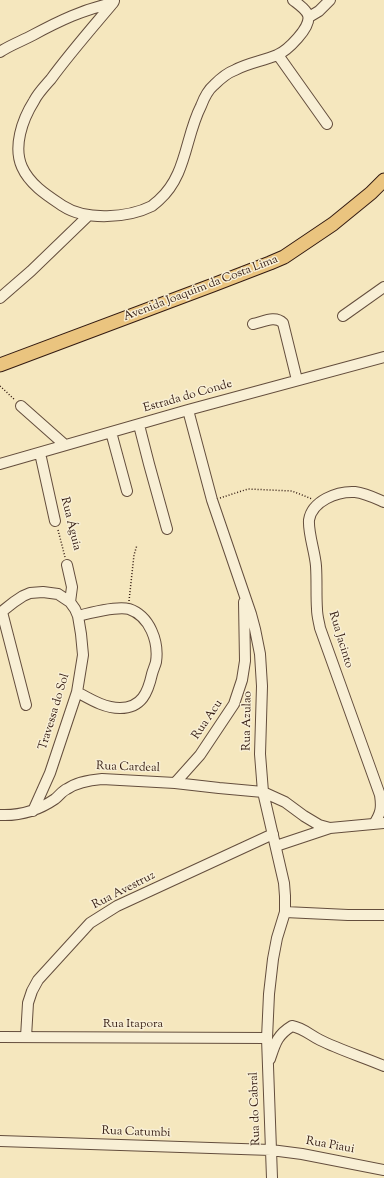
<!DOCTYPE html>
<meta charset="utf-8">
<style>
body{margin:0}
canvas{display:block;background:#f5e7be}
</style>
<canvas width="384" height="1178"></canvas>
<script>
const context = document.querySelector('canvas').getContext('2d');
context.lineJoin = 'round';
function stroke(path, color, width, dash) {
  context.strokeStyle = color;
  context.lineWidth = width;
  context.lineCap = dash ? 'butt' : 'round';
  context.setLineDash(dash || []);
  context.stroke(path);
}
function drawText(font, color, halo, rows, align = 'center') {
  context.font = font + ' "Sorts Mill Goudy",serif';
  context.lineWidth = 3;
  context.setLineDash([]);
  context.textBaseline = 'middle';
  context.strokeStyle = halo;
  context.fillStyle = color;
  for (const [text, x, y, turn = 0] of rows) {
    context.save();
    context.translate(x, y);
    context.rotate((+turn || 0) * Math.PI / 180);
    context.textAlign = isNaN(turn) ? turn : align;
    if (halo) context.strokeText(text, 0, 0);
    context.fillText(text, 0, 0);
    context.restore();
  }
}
const path = new Path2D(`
 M0,386L15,400
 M220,498L248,489L292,491L312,499
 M58,530L65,557
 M129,601L134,555L137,545`);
const minor = new Path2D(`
 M113,3C92,28 70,53 51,79C45,86 38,93 34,101C22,120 13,147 22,167C30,185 48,196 63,206C86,221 128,218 152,206C154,204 157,202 159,200C187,175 185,137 201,106C204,98 208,90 214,85C220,79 227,73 235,70C248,63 263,61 277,55C287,51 312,27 308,15C306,9 298,4 293,0
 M309,17L319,11L330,0
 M0,52C10,45 22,41 33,35C59,21 84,9 113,3L114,1
 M278,55L327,124
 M0,298L31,271L89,215
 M343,316L384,287
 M253,324C263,322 275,315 283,323L297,380
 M21,406L65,445
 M188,410L212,500L251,614L255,629L260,654L262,686L260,754L263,792L284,883L285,896V912L277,938L273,959L269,994L267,1038L272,1178
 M139,425L149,464L167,529
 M111,432L127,491
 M40,453L55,521
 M0,464L188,410L384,357
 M67,565L72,587L70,602
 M2,612L26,705
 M0,613L14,602L23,596L30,593L43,592L58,594L70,602L75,609L78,616L81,634L83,655L77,692L50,773L33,811
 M77,692C90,699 104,708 120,708C142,708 148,692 152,674C153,670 155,666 156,662C159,642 150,616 129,609C118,606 89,613 78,616
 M175,783L200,755L234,704L242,680L245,661L244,602
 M0,815C20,816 39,810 55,799C59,796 62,791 67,789C77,782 90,780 102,779L175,783L219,788L263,792L285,802L304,816L319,825L330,828L384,823
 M374,824C381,813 382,808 380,795L320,628C319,622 317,616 317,609C316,595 317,581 316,566C315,552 308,533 309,520C312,501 337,491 355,492C365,493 375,498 384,502
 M276,846L330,828
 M285,912L348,915H384
 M0,1037L267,1038
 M26,1037L28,1003L32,991L38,980L90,923L117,906L273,834
 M270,1059C275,1044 277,1035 292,1026C303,1028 310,1035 320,1040C340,1050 363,1057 384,1066
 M0,1141L271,1150L302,1154L384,1170`);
const major = new Path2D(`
 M0,365L213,285L270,263L284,257L333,224L371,193L384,180`);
const streetNames = [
 ["Avenida Joaquim da Costa Lima",201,289,-21],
 ["Estrada do Conde",188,397,-16],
 ["Rua Águia",70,524,76],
 ["Rua Jacinto",340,640,73],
 ["Travessa do Sol",55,712,-73],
 ["Rua Acu",208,720,-56],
 ["Rua Azulao",248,721,-89],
 ["Rua Cardeal",128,768,2],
 ["Rua Avestruz",124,891,-27],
 ["Rua Itapora",133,1025],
 ["Rua do Cabral",256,1109,-92],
 ["Rua Catumbi",136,1133,2],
 ["Rua Piaui",330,1146,10]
];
stroke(minor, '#644e3d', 12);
stroke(major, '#331b12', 15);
stroke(path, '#331b12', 1.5, [1, 2]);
stroke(minor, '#f8efd5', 10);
stroke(major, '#eac47f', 13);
drawText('12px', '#331b12', '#f8efd5', streetNames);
</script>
